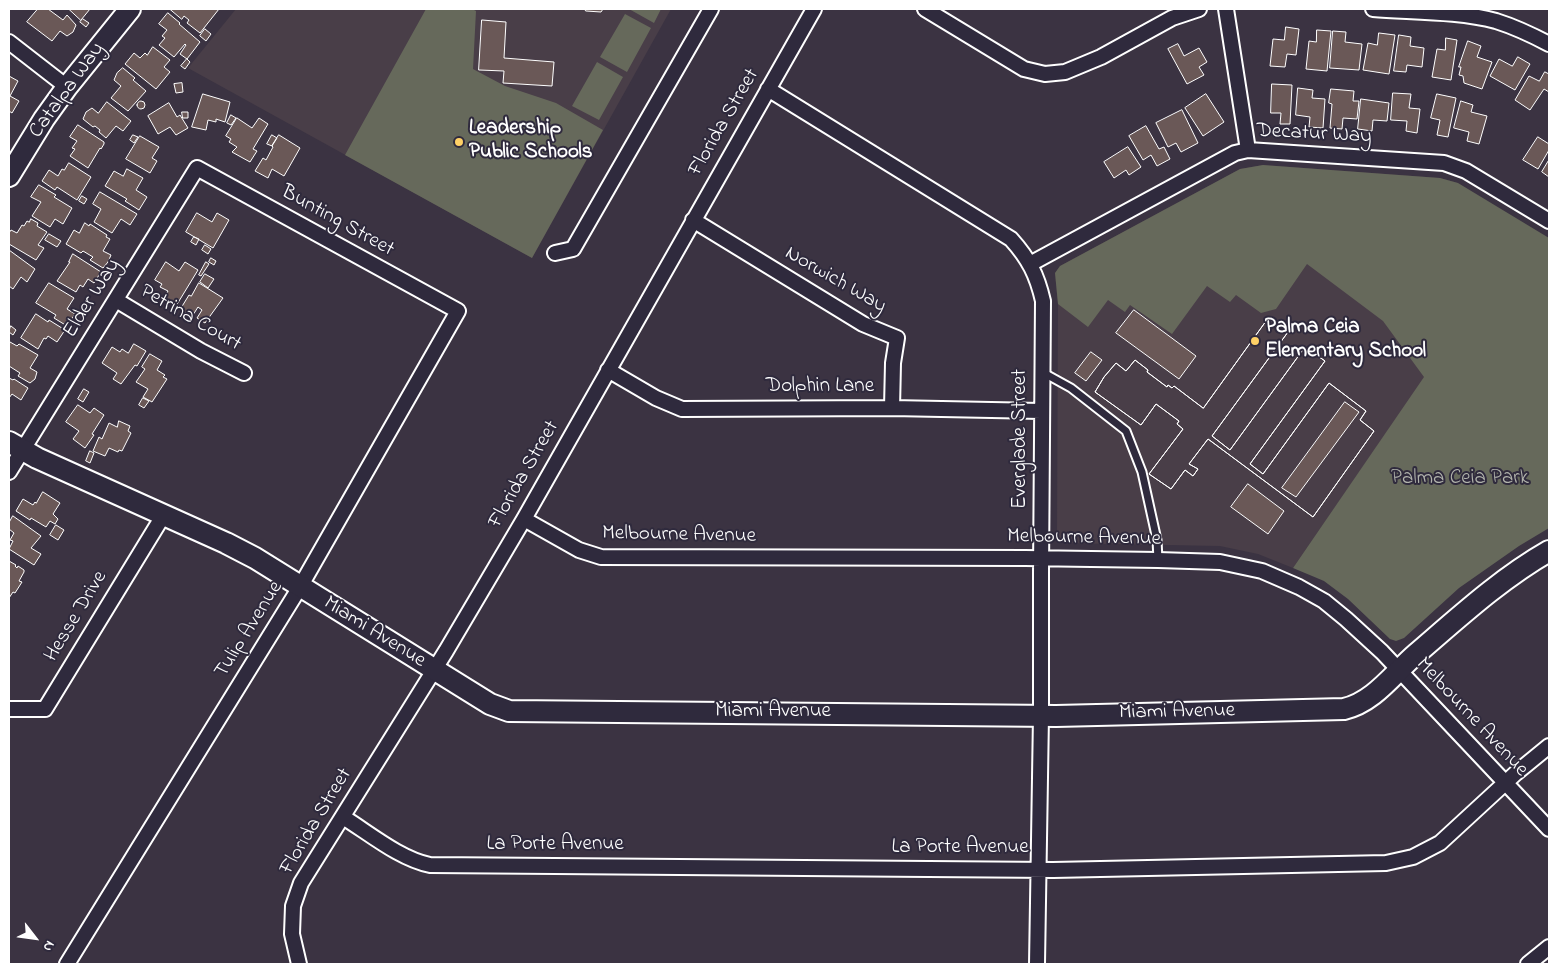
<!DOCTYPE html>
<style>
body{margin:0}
#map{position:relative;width:1558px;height:973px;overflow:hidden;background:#3b3342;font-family:"Indie Flower",sans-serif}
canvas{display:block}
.frame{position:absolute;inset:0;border:10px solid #fff;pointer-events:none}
.north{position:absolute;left:10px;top:913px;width:50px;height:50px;-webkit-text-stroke:4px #2f2a3d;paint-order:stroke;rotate:120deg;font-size:14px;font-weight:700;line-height:20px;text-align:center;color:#fff}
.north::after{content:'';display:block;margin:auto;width:18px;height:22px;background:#fff;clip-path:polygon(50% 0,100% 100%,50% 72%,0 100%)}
</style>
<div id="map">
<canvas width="1558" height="973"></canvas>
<div class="frame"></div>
<div class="north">N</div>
</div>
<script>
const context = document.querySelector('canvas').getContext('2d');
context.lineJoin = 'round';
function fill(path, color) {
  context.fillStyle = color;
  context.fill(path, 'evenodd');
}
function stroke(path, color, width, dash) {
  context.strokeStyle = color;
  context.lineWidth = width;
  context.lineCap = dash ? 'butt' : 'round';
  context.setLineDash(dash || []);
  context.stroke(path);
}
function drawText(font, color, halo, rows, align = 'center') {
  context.font = font + ' "Indie Flower",sans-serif';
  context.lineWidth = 4;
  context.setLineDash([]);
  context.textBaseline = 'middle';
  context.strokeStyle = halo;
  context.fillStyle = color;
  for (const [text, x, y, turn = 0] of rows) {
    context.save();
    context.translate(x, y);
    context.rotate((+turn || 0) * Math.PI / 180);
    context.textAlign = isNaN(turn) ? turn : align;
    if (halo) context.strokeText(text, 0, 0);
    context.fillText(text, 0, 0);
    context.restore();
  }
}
const built = new Path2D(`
 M236,9H671L532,258L188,68Z
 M1263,165L1440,178L1458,183L1425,377L1293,568L1258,554L1220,546L1064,543L1059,540L1057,535L1058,304L1055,273L1060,266L1240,169Z`);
const green = new Path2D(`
 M426,9H472L476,11L473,69L505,86L556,103L603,130L532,258L345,155Z
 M629,9H661L654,23Z
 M625,14L651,28L627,72L600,57Z
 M597,62L623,77L599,120L572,106Z
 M1263,165L1440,178L1458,183L1549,238V528L1519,546L1459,588L1404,638L1396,641L1390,639L1348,599L1324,581L1293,568L1424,377L1383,321L1307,264L1276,309L1261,313L1236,295L1230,302L1207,286L1172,334L1130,305L1125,312L1108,300L1088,327L1058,304L1055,273L1060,266L1240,169Z`);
const building = new Path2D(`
 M38,9H48L63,20L67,15L76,25L73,32L67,36L60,31L52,41L27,22Z
 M69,9H90L81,20Z
 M170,9H219L200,33L187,23L189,20L184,16L182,19Z
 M585,9H603L601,12L586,11Z
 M168,13L180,23L179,24L200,42L187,59L180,54L186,45L185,44L174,57L159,45L165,38L162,36L167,30L159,24Z
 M83,19L89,23L86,27L80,22Z
 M482,20L506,22L504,58L554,62L552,86L503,83L504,71L479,70Z
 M1286,27L1299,29L1296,55L1287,54L1285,67L1270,66L1273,39L1284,40Z
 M205,29L211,34L206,41L200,36Z
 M1317,30L1331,31L1327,71L1306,69L1309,41L1316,42Z
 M1333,31L1346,32L1345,42L1362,44L1359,70L1330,68Z
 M1379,33L1395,35L1389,74L1363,70L1368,43L1377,45Z
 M1399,35L1411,37L1410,46L1424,48L1422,67L1407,65L1406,72L1394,71Z
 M1446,38L1457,40L1451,80L1432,77L1437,49L1445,50Z
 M1468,41L1481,46L1477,57L1492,62L1482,89L1464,83L1463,76L1459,75L1461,67H1459Z
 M1178,44L1184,56L1199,48L1207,62L1199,67L1204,75L1187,84L1168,49Z
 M153,47L170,60L164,67L170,72L156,89L125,64L134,53L140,58L145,53L147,55Z
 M1518,57L1530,64L1515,90L1490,76L1499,59L1512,66Z
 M187,59L190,62L185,69L181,66Z
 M123,68L135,78L133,80L146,91L128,111L111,98L121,86L114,80L117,73Z
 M1545,72L1549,74V92L1544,89L1530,110L1515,100L1529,76L1539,81Z
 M9,76L18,81L10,96L19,101L12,113L9,111Z
 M182,83L183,92L176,93L174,84Z
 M1272,84L1292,85L1290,124H1280L1281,113H1271Z
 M1298,88L1313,90L1312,98L1325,99L1323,128L1309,127L1310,117L1296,115Z
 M1331,89L1354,91L1353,101H1359L1357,119L1343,118L1342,129L1330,128L1332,104L1329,103Z
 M1393,93L1411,94L1409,108L1420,109L1417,133L1406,131L1407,121L1391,120Z
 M203,94L230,102L225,122L216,119V122L208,120L206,130L192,127Z
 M1206,94L1224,122L1203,136L1185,108Z
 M1437,94L1456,98L1448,137L1437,135L1440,120L1431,118Z
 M1361,99L1389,103L1387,121L1373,120L1372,131L1358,129Z
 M137 105a4 4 0 1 1 8 0a4 4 0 1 1-8 0Z
 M1461,101L1473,105L1471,112L1487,116L1479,144L1467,141L1469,132L1454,128Z
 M107,102L131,121L123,131L116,126L106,138L99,132L100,130L95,126L93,127L83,119L86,112L92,108L98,113Z
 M169,103L177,117L180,115L188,128L176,135L170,127L158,134L148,116Z
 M1182,110L1198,143L1181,152L1176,143L1168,147L1156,123Z
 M182,112H188V118H183Z
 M231,115L236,118L231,125L227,123Z
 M237,118L252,128L259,118L268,124L253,149L257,151L250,162L232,152L237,147L229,142L231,139L226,136Z
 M78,125L104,142V144L101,149L100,148L88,168L70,156L75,149L72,148L77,141L70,137Z
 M1146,126L1159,149L1164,147L1170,159L1157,166L1151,155L1143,160L1129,136Z
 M133,135L138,137L134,143L130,140Z
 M272,135L277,138L272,146L267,144Z
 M279,135L300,148L284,176L272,169L268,178L255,171L263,158L266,160L273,147L272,146Z
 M140,136L159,147L152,158L157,161L150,173L126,159Z
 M1538,137L1549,144V150L1538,169L1523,160Z
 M1128,147L1141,167L1129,175L1126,170L1114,178L1104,162Z
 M1549,160V177L1542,172Z
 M69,163L91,177L77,200L57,187L55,190L42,181L49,170L58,176L62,169L64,170Z
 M127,169L143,178L136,190L147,197L139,210L125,201L127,199L105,186L114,171L123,176Z
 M39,185L56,195L54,197L72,208L63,224L55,219L50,227L32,216L41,202L31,197Z
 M100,192L137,214L130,225L121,219L112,233L94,222L101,209L93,204Z
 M82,196L87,199L84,204L79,201Z
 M197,213L212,222L217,213L229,220L213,248L186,232Z
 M31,219L38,223L37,226L47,232L38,245L44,248L36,260L9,244V233L11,230L17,233L22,225L24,226L27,221L29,222Z
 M85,223L89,226L90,224L107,235L106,237L110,239L103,251L111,255L108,262L103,268L90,260L93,257L83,251L81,253L66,244L74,230L79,233Z
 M49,234L61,241L57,247L45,240Z
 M194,237L199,239L196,245L191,242Z
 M205,245L211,249L208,254L202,250Z
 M9,250L35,269L27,282L21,277L13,289L9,286Z
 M73,254L101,272L94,283L88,279L83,287L80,285L76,292L57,281L70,262H69Z
 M211,258L216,261L214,265L209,262Z
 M166,262L179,271L185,262L198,270L176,306L164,298L168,291L160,287L162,284L155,280Z
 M206,262L209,264L201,276L199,275Z
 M205,274L214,279L208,288L200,282Z
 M49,283L74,298L67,309L75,314L67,326L54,318L56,315L36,303Z
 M199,283L223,298L205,323L197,318L202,310L198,307L193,315L186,313L181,308L189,295L191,296Z
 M1134,310L1196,356L1179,379L1116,333Z
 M36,314L48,322L49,320L65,330L57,342L48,336L46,339L44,338L38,349L21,338Z
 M1268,319L1288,332L1212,436L1230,450L1305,347L1325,361L1250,464L1263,474L1329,383L1366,411L1360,420L1374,431L1313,517L1208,439L1189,464L1198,469L1193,476L1185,470L1171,489L1149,474L1183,429L1177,424L1179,421L1156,404L1141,425L1095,392L1104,377L1116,363L1126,371L1135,360L1148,370L1147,372L1167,387L1168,385L1172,388L1174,386L1203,408ZM1345,402L1359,412L1296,497L1282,488Z
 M1268,319L1288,332L1212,436L1230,450L1305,347L1325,361L1250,464L1263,474L1329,383L1366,411L1360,420L1374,431L1313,517L1208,439L1189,464L1198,469L1193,476L1185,470L1171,489L1149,474L1183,429L1177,424L1179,421L1156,404L1141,425L1095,392L1104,377L1116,363L1126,371L1135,360L1148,370L1147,372L1167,387L1168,385L1172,388L1174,386L1203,408Z
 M11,326L16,330L13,335L9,332Z
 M10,342L17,346L19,344L38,355L30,368L37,372L35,379L30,383L18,376L20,373L9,366Z
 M134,344L146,351L137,366L135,365L121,384L113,379L117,373L102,363L112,347L120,352L122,349L128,353Z
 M1091,352L1102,360L1086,381L1075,373Z
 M150,354L162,361L157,370L165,375L163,377L167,379L152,402L143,397L148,389L136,382L145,369L142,367Z
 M9,378L13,380L14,379L28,388L21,400L12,394L9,398Z
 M84,389L89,392L83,402L78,399Z
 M143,398L149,401L144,408L139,405Z
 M78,405L90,413L94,408L104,415L92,434L94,435L85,448L73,439L79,431L66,422Z
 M119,421L130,426L128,431L131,433L122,451L119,450L118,452L109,448L105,456L93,451L99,437L102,439L109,423L117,427Z
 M90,451L94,453L90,463L86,461Z
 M1248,484L1284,511L1268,534L1231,507Z
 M43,492L60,503L53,514L58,519L55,524L50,521L46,527L31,518L30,520L16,511L23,499L33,505L35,502L36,503Z
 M13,516L41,536L31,548L41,554L34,565L9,549L13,541L10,540L14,533L9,529V523Z
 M56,525L64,530L58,540L50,535Z
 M9,561L16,565L15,566L17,568L18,566L24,570V572L19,581L22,582L15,593L13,592L9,598Z`);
const lane = new Path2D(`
 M1042,372L1071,388L1126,431L1142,472L1157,540L1158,560`);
const street = new Path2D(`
 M925,9L1024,69L1045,74L1065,72L1101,57L1172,18L1199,9
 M1226,9L1248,150
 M1373,9C1412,12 1459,11 1496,21C1515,27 1532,35 1549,44
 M9,42L67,87
 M768,89L1011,239C1029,259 1037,275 1043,301L1041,573V715L1037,964
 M693,220L863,324L897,338L893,363L892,408
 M555,253L573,249L711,9
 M1030,264L1235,153L1248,150L1444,163L1466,171L1549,221
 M116,300L201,351L244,373
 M608,370L656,398L682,409L892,408L1041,411
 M9,472L197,168L458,311L300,587L67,964
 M524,519L579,550L601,557L1025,558L1158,560L1220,562L1262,571L1299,587L1324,601L1346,619L1382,652L1549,829
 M9,709H45L163,516
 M343,817C369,833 400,859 430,865L1053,870L1386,863L1413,857L1440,843L1516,773L1549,746
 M299,964L292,934L293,906L301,883L446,651L524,519L814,9
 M1528,964L1549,947`);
const secondary = new Path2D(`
 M9,176L44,119L67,87L130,9
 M9,442L37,458L226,543L255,558L490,704L509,711L1056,716L1344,709C1374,702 1393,674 1416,654C1458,618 1500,579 1549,551`);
const markers = [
 [459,142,5,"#ffd166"],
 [1255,341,5,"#ffd166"]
];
const streetNames = [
 ["Catalpa Way",68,91,-54],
 ["Florida Street",725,123,-60],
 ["Decatur Way",1314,135,3],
 ["Bunting Street",337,222,29],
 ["Norwich Way",835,281,30],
 ["Elder Way",93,299,-58],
 ["Petrina Court",190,319,30],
 ["Dolphin Lane",820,388],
 ["Everglade Street",1022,439,-90],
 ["Florida Street",525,475,-60],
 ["Melbourne Avenue",679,536,1],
 ["Melbourne Avenue",1084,539,1],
 ["Hesse Drive",77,617,-59],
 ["Tulip Avenue",250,630,-58],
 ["Miami Avenue",374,633,32],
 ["Miami Avenue",773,713],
 ["Miami Avenue",1177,713,-1],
 ["Melbourne Avenue",1471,718,47],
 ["Florida Street",317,822,-59],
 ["La Porte Avenue",555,846],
 ["La Porte Avenue",960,849]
];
const poiNames = [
 ["Leadership",469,130],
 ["Public Schools",469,154],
 ["Palma Ceia",1265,329],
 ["Elementary School",1265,353]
];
const parkNames = [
 ["Palma Ceia Park",1460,480]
];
fill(built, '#493e48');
fill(green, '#66695b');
fill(building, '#6a5857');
stroke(building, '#fff', 1);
stroke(lane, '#fff', 11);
stroke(street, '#fff', 18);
stroke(secondary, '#fff', 24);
stroke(lane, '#2f2a3d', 7);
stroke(street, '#2f2a3d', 14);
stroke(secondary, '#2f2a3d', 20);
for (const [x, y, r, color] of markers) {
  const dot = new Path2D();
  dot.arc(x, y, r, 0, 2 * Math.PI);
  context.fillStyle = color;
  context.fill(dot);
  stroke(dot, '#2f2a3d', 2);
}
drawText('21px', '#fff', '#2f2a3d', streetNames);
drawText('bold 21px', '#fff', '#2f2a3d', poiNames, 'left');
drawText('21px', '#b2b4ad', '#2f2a3d', parkNames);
</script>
